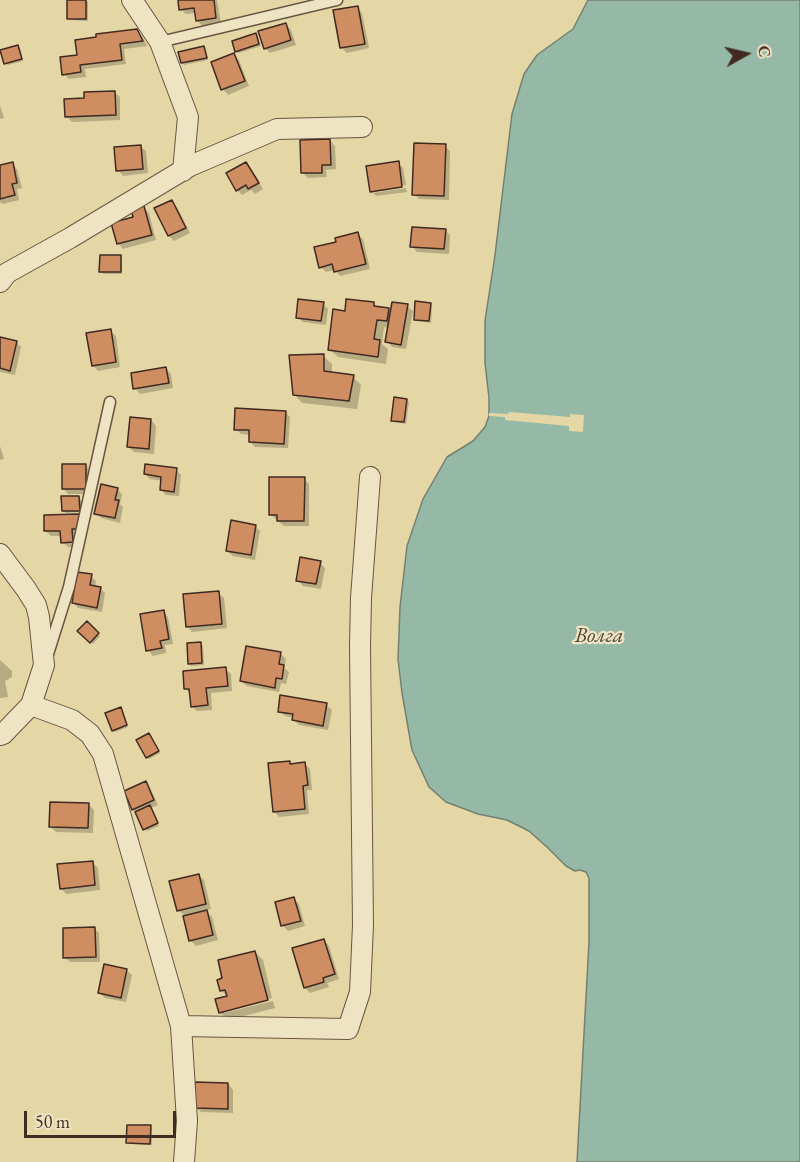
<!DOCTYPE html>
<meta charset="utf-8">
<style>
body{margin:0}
#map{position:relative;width:800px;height:1162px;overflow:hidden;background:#e5d6a5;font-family:"EB Garamond",serif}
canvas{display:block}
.north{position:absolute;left:716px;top:24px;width:60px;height:60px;-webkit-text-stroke:4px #eee4c4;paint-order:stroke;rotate:82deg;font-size:16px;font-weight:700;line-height:24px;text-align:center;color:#402a21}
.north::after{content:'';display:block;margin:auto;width:21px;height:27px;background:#402a21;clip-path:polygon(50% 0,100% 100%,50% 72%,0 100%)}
.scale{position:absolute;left:24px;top:1111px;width:152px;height:27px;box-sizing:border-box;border:3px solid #402a21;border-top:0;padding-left:8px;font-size:18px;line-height:21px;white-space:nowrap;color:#402a21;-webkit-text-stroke:4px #eee4c4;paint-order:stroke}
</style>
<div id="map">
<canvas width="800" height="1162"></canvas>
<div class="north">С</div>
<div class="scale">50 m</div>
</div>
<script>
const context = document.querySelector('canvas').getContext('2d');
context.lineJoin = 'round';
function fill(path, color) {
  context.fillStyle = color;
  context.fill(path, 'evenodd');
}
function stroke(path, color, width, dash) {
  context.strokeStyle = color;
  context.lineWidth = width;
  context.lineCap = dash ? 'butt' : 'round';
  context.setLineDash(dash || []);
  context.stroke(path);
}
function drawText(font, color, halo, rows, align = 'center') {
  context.font = font + ' "EB Garamond",serif';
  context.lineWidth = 4.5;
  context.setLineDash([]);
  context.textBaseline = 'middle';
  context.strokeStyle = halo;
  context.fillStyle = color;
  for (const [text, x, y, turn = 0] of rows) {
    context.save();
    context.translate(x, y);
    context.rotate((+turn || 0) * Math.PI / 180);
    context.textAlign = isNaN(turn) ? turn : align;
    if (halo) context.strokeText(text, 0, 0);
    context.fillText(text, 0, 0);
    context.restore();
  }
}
const water = new Path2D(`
 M588,0H800V1162H577L589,942V878L586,872L580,870L575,871L566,866L548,848L529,831L507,820L478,814L446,802L429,787L412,750L402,693L398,659L400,607L407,546L423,499L447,457L473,441L485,427L489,416V398L485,363V321L495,255L512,114L524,74L537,55L573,29Z`);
const pier = new Path2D(`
 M509,412L570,417V414L584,415L583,432L569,431V426L505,420V417L489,416V413L508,414Z`);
const shadow = new Path2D(`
 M69,0H86L88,2V21L71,20L68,18Z
 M179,0H217L221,23L202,26L197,20L196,13L186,14L180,9Z
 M357,7L362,13L369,48L347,53L341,47Z
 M286,24L291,30L296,45L270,53L265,48Z
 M137,31L142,36L147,46L124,49L126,64L85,69L86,77L69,79L64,74L79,57Z
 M255,35L258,37L261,46L239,53L236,51Z
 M18,47L20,49L23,61L8,65L5,63Z
 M204,48L206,50L208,60L184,65L182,63Z
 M234,54L239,60L249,86L228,95L223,89L213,63Z
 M114,92L120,97V120L72,122L67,117L85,99Z
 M0,105L4,118L0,119Z
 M330,140L335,146L336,169L326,170L327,177L308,178L303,173Z
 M140,146L146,151L148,173L123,176L118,170Z
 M445,146L450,151L449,200L419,199L414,194Z
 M246,163L251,169L263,189L255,194L251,190L242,195L237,190Z
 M398,163L403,168L406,185L373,189V193L406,188L407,192L376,196L371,191Z
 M12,164L17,169L22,188L17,189L19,200L3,204L0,202V166Z
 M171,202L177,207L190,233L174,241L169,236L156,209Z
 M144,208L149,213L156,240L123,249L118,243L135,218Z
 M445,230L450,235L449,254L417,252L412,246Z
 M357,234L363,239L370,269L340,276L335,270L326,272L321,267L338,243Z
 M120,257L122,259V274H103L101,272Z
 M323,304L328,309L326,325L303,322L297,317Z
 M374,304L378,309L388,310L392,314L407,306L413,311L406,349L392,347L387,341L389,328L384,327L382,344L388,349L386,364L338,357L329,349L346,312Z
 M430,304L432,306L431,323L417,321L415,319Z
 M110,331L116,336L120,367L98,371L93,365Z
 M0,339L16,342L21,347L15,375L0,372Z
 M323,356L332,364V374L353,377L361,385L357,409L302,403L294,394Z
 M166,368L171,374L173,388L140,394L135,388Z
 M406,400L409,402L406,424L395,422L392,420Z
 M285,412L290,417L288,448L255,447L250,442V435L241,434L236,429Z
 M151,420L156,426L154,454L134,452L129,447Z
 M0,446L4,459L0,460Z
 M85,465L90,471V494H68L63,488Z
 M176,470L181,475L179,496L166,495L161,490L162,481L150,479L145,474Z
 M304,479L309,484V526H284L271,515Z
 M117,489L122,494L120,504L123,507L120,523L101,518L96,513Z
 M78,497L81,500V512L66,513L63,511Z
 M78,516L83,521L77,547H68L62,542V536H51L45,531Z
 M255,526L260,531L255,560L233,556L227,551Z
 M320,563L325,568L321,589L303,586L298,580Z
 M91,576L96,581L95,587L100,588L105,593L102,612L78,608L73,602Z
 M218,593L224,598L227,628L192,632L187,626Z
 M163,612L168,617L173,644L165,645L166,653L153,656L148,650Z
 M87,623L100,636L93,644L79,631Z
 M201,644L203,646L204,665L191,666L189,663Z
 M280,653L286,659L284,668L289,672L286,684L281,683L279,692L247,686L241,681Z
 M0,660L12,671V677L5,681L8,697L0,698Z
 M225,669L231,674L232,691L211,693L212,710L197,711L192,706L191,694L186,689Z
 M326,705L332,710L328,730L299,725L294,720V718L285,716L280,711Z
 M122,711L128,727L115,732L113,730Z
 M151,737L160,753L149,759L147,757Z
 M289,762L292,765L305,764L310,769L312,790H307L309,814L279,817L274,811Z
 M145,783L150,788L158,805L151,808L159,826L147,831L138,814L133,809Z
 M89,805L94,810L93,833L56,832L50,826Z
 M92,862L98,868L100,890L66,894L61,888Z
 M198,875L204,880L211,909L205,910L212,917L218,940L196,946L190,940L184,915L178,910Z
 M294,899L299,904L305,926L288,931L283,926L277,904Z
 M94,928L99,933L100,962H70L65,957Z
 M324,940L329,946L339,979L327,983L329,987L310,993L305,988Z
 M255,952L263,960L272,998L224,1010V1013L273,1001L275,1008L228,1020L220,1012L228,997L221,990L224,979Z
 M126,970L132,975L126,1002L105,998L100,993Z
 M228,1084L233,1090V1113L201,1112L196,1107Z
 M150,1127L152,1129V1145L130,1144L128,1142Z`);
const building = new Path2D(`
 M67,0H86V19H67Z
 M178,0H214L216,18L196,21L194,8L179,10Z
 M358,6L365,44L340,48L333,10Z
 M286,23L291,40L264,49L258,31Z
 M137,29L143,41L120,44L122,60L80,65L81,72L62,75L60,57L77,55L75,40L96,37V34Z
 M256,33L259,44L235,52L232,41Z
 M18,45L22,59L4,64L0,50Z
 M204,46L207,58L181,63L178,52Z
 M234,53L245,81L221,90L211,62Z
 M115,91L116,115L65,117L64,99L84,98V92Z
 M330,139L331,165H322V173H301L300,140Z
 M414,143L446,144L444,196L412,195Z
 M141,145L143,169L116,171L114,147Z
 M399,161L402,187L370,192L366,166Z
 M13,162L17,183L12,184L15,195L0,199V165Z
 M246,162L259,183L248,189L246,185L236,191L226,173Z
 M172,200L186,228L168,236L154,208Z
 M144,206L152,235L117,244L111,223L133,217L131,210Z
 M412,227L446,229L444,249L410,247Z
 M358,232L366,264L334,272L332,264L319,268L314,247L336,242L335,238Z
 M100,255H121V272H99Z
 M298,299L324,302L321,321L296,318Z
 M346,299L374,302V306L389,308L387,321L377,320L374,339L380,340L378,357L328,350L333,309L345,311Z
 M415,301L431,303L429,321L414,320Z
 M392,302L408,304L401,345L385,342Z
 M111,329L116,362L92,366L86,333Z
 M0,337L17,341L10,371L0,368Z
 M324,354V371L354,375L349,401L293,395L289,355Z
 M166,367L169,383L133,389L131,373Z
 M394,397L407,399L404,422L391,421Z
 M235,408L286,411L284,444L249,442V430H234Z
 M130,417L151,419L149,449L127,447Z
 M62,464H86V489H62Z
 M145,464L177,468L174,492L160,490L161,477L144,474Z
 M269,477H305L304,521H277V515H269Z
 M101,484L118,488L115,500H119L115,518L94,514Z
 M61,496H79L80,511H62Z
 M79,514V529H72L73,542L61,543L60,531H44V515Z
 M231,520L256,525L251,555L226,551Z
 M300,557L321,561L316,584L296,581Z
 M77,572L92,574L90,585L101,587L97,608L72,603Z
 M219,591L222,624L186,627L183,594Z
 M164,610L169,639L160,641L162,648L146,651L140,614Z
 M87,621L99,633L90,643L77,631Z
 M201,642L202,663L188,664L187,643Z
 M246,646L281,652L279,664L284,665L282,679L276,678L275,688L240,681Z
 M226,667L228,686L206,688L208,705L191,707L189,689H184L183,671Z
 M280,695L327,703L323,726L292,720L293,714L278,712Z
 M121,707L127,725L112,731L105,713Z
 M149,733L159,751L146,758L136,740Z
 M290,761V764L305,762L308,785L303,786L305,809L273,812L268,763Z
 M146,781L154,800L132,810L124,791Z
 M50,802L89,803L88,828L49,827Z
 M150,805L158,823L143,830L135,812Z
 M93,861L95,885L60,889L57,864Z
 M199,874L206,904L177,911L169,881Z
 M294,897L301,921L281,926L275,902Z
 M207,910L213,935L189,941L183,916Z
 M95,927L96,957L63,958V928Z
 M324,939L335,974L323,978L324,982L304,988L292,948Z
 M255,951L268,1000L219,1013L215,999L227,996L225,990L220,991L217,980L222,978L218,960Z
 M104,964L127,969L121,998L98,993Z
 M195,1082L228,1083V1109L195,1108Z
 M127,1125H151L150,1144L126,1143Z`);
const lane = new Path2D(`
 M160,42L337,0
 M48,654L69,587L110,402`);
const street = new Path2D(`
 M132,0L160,42L188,117L183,171
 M0,282L7,273L70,238L190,166L277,129L362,127
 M0,554L26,589L36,605L39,617L44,665L31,705L3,734L0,735
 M31,705L72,720L90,734L103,754L181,1026L348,1029L360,992L363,925L360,646L361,598L370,477
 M181,1026L187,1121L184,1162`);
const waterNames = [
 ["Волга",599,636]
];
fill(water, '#96b9a7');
stroke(water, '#748071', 1.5);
fill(pier, '#e5d6a5');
fill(shadow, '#0003');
fill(building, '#cf8d62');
stroke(building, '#402a21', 1.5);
stroke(lane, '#695542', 13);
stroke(street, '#695542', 22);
stroke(lane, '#eee4c4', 10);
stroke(street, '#eee4c4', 20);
drawText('italic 22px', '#51473c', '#eee4c4', waterNames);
</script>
